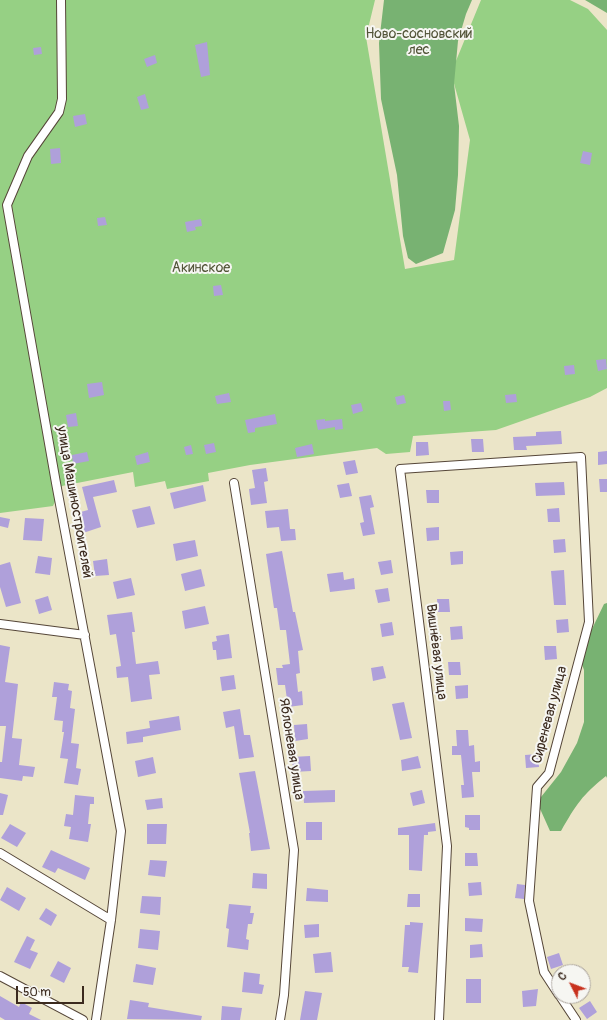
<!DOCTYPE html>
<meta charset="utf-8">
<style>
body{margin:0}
#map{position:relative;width:607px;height:1020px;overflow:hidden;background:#ebe5c8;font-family:Pangolin,sans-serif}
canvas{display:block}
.north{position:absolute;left:551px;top:964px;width:40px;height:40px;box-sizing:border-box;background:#f6f6f2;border:1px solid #aba49d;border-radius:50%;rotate:312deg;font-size:11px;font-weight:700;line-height:16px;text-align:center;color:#3b2a1e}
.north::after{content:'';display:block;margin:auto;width:14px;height:18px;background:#c8321e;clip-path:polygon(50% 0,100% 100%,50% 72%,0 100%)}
.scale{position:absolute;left:16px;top:986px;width:68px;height:18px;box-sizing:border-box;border:2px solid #3b2a1e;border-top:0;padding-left:5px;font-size:12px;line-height:14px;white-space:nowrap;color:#3b2a1e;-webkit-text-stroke:3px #f6f6f2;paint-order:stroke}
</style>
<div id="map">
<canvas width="607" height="1020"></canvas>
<div class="north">С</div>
<div class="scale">50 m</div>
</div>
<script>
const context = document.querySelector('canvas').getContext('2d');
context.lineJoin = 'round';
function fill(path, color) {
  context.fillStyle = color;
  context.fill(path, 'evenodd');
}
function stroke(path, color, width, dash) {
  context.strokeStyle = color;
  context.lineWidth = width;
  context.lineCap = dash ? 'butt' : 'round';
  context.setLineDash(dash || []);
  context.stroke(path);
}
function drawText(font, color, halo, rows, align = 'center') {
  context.font = font + ' Pangolin,sans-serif';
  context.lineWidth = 4;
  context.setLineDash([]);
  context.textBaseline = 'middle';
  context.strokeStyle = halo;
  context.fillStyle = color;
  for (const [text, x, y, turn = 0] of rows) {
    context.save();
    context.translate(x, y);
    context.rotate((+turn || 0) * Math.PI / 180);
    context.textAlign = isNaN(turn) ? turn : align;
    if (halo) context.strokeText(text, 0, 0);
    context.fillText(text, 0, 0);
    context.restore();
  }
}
const green = new Path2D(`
 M0,0H375L366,37L405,269L454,260L470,140L451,73L481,0H570L588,9L607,30V388L590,397L496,430L413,436L410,452L386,454L377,448L250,465L208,473L209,481L167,489L165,481L135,487L133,472L62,486L53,506L0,513Z`);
const forest = new Path2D(`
 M384,0H472L466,14L458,41L454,84L459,126L458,175L455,210L443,253L416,264L408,258L403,236L397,175L381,99L379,43Z
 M585,0H607V13Z
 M607,603V778L606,776C582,795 576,805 561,831H550L537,802L561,772L577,743L584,722V670L579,656L604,604Z`);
const building = new Path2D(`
 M207,42L210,75L201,77L195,45Z
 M41,47L42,54L34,55L33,48Z
 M155,55L157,63L147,67L144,59Z
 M145,94L149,108L141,110L137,97Z
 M85,114L87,124L75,127L73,116Z
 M60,148L61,163L51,164L50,149Z
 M583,151L592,153L590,165L580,163Z
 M105,217L107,225L98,226L97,218Z
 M201,219L202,226L195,227L196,230L187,232L185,222Z
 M221,285L223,295L214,296L213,286Z
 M606,359L607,369L598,371L596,360Z
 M574,365L575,374L565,375L564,366Z
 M102,382L104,395L89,398L87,384Z
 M229,393L231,402L217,404L215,396Z
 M516,394L517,402L506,403L505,395Z
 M404,395L406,403L397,405L395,397Z
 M443,401H450L451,410L444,411Z
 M361,403L363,411L353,414L351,405Z
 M76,413L78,426L68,427L66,415Z
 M275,414L277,424L255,428V432L248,433L245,420Z
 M325,419V421L342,419L343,429L335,430V427L318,430L316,420Z
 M561,431L562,444L526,446L527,450H514L513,437L536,436V432Z
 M471,439H483L484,452H472Z
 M416,442H428L429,455L416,456Z
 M214,443L216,452L206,454L204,445Z
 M312,444L314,454L297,457L295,448Z
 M191,445L193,454L186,455L184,447Z
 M607,451V464L598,465V452Z
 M87,452L89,461L73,464L72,455Z
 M148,452L150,462L137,465L135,456Z
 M355,460L358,473L346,475L343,462Z
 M266,468L268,481L264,482L267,503L251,505L249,489L255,488L252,470Z
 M599,479H607V492H600Z
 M114,480L117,492L93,497L101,527L83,533L77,513L88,510L82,487Z
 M564,482L565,495L536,496L535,483Z
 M349,483L352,496L340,498L337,485Z
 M203,485L206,501L174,509L170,493Z
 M426,490H439V503H427Z
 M371,495L374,507L370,508L375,534L363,536L360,523L364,522L359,497Z
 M150,506L155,524L137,528L132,510Z
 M559,508L560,522H548L547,509Z
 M288,509L290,529H295L296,540L281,541L279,527L267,528L265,511Z
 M0,517L10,519L8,528L0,526Z
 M25,518L44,519L42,541L23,540Z
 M439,527V540L427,541L426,528Z
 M565,539L566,552L554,553L553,540Z
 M195,540L198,556L176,561L173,544Z
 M282,551L293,612H295L303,650L298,651L300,673L296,674L298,692L302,691L303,705L288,707L285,685H278L276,668H283L282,665L290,664L286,630H280L277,608H274L266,554Z
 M463,551V564L451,565L450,552Z
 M38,556L52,558L50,575L35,573Z
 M107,559L109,575L95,576L93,561Z
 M391,560L393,573L381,575L378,562Z
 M10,562L21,603L6,607L0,587V565Z
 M201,569L205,586L185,591L181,574Z
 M564,570L566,605H554L551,571Z
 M343,572L344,580L354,578L355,589L330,592L327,574Z
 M131,578L135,595L117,599L113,582Z
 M388,588L390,601L378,603L375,590Z
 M48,596L52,610L39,614L35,600Z
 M437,599H449L450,612H438Z
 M205,606L209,624L185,629L182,611Z
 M132,612L135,632H132L136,664L158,661L160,674L149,675L152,699L131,702L128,677L117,678L116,667L121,666L116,634L110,635L107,615Z
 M568,619L569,632L557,633L556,620Z
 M392,622L394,635L382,637L380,624Z
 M462,626L463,639L451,640L450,627Z
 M229,634L232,658L217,660L216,650H213L212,642L217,641L216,636Z
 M0,645L10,647L5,682L18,684L12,738L22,739L19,765L35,767L33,777L23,776L22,781L0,778V762H2L6,726H0Z
 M544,646H556L557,659L545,660Z
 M448,662H460L461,675H449Z
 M383,666L386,678L373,681L371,668Z
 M234,675L236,689L222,691L220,677Z
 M54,682L69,684L68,690L72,691L70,708L75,709L71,743L79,744L76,768L81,769L78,785L64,783L68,759L60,758L64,732H62L63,721L54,720L57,697H52Z
 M468,685V698L456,699L455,686Z
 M404,702L412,738L400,740L392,704Z
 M240,709L244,735H250L254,757L239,759L234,726L226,728L223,712Z
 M179,716L181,730L143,737V742L127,744L126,732L150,728L149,721Z
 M307,724L308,739L295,741L294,725Z
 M456,730H468L469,746L474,745L475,762L480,761V772H472L474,797L462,798L461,785H464L461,755H452V746H457Z
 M538,754L539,767L526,768L525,755Z
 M310,756L311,771L293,772L292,757Z
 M418,756L421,768L402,771L401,760Z
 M153,757L156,773L138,777L135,761Z
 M255,771L270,849L251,851L249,833H250L239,773Z
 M335,790V802L304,803L303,791Z
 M422,790L425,803L413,806L410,793Z
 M0,793L8,795L3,815H0Z
 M75,795L94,797V804H90L88,824H91L88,842L69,839L71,827L64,826L66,814L73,815Z
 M162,798L163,808L147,810L145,800Z
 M465,815H480V830H469V828L465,827Z
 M306,822H322V840H306Z
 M435,823L436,831L428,832V835H424L422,871L409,870V835H398V828Z
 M10,824L26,833L17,847L1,838Z
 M147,824H167L166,844H147Z
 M51,850L90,868L85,880L58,868L55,873L42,867Z
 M465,853H477L478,866H465Z
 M150,860L167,861L165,877L148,875Z
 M253,873L267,874V889L252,888Z
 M481,882L482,895L469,896L468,883Z
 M517,884L525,885L524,899L515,898Z
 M7,887L26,898L19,911L0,900Z
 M307,888L328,890V902L306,901Z
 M408,894H420V907H407Z
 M142,896L161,897L160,915L140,913Z
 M229,904L251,906L250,913H254L252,924H248L246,939L249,940L248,950L227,947L229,929L226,928Z
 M46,908L57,915L51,926L39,919Z
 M465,918L483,919L482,932L465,931Z
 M410,922L423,923L418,973L408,972L409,967H402L405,925H410Z
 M319,924V937L305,938L304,925Z
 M140,929L160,931L158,950L138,948Z
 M27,936L35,940L30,950L38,953L30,969L14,962Z
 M482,944L483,957L470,958V945Z
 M331,952L333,972L315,973L313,954Z
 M559,953L563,965L551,969L547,957Z
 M58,961L71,968L64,983L50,976Z
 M136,964L156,968L153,985L133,982Z
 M244,972L260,974L259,984L264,985L262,994L242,992Z
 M466,979H481V1003H466Z
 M538,989L536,1006L523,1007L522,991Z
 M305,991L322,993L317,1020H300Z
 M0,996L19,1007L21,1002L32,1008L29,1014L41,1020H5L0,1017Z
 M130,1000L149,1003L148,1007L202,1016L201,1020L127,1019Z
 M590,1001L597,1012L587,1019L579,1008Z
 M222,1006L242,1008L240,1020H221Z`);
const street = new Path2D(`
 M61,0L62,99L59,112L28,156L7,205L56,483L121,831L111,920L96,1020
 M234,483L294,850L284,995L280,1020
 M0,624L85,635
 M0,853L111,920
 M0,976L83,1020
 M560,996L576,1020
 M439,1020L447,846L400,469L581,457L589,622L549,773L537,787L529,901L544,972L559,995`);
const parkNames = [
 ["Ново-сосновский",419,34],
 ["лес",419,50],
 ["Акинское",201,268]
];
const streetNames = [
 ["улица Машиностроителей",74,502,80],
 ["Вишнёвая улица",436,652,83],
 ["Сиреневая улица",550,715,-75],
 ["Яблоневая улица",291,749,81]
];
fill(green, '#96d084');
fill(forest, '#78b272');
fill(building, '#afa0da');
stroke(street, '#554638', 10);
stroke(street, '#fff', 8);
drawText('14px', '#525438', '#f6f6f2', parkNames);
drawText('14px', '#3b2a1e', '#f6f6f2', streetNames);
</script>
